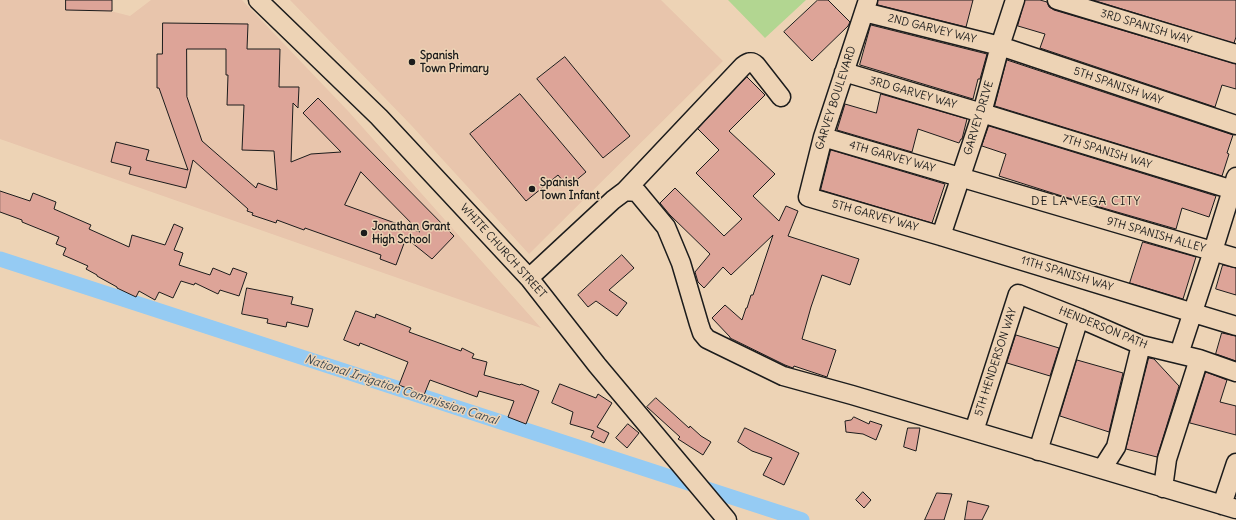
<!DOCTYPE html>
<style>
body{margin:0}
canvas{display:block;background:#edd3b5}
</style>
<canvas width="1236" height="520"></canvas>
<script>
const context = document.querySelector('canvas').getContext('2d');
context.lineJoin = 'round';
function fill(path, color) {
  context.fillStyle = color;
  context.fill(path, 'evenodd');
}
function stroke(path, color, width, dash) {
  context.strokeStyle = color;
  context.lineWidth = width;
  context.lineCap = dash ? 'butt' : 'round';
  context.setLineDash(dash || []);
  context.stroke(path);
}
function drawText(font, color, halo, rows, align = 'center') {
  context.font = font + ' Delius,sans-serif';
  context.lineWidth = 3;
  context.setLineDash([]);
  context.textBaseline = 'middle';
  context.strokeStyle = halo;
  context.fillStyle = color;
  for (const [text, x, y, turn = 0] of rows) {
    context.save();
    context.translate(x, y);
    context.rotate((+turn || 0) * Math.PI / 180);
    context.textAlign = isNaN(turn) ? turn : align;
    if (halo) context.strokeText(text, 0, 0);
    context.fillText(text, 0, 0);
    context.restore();
  }
}
const built = new Path2D(`
 M0,0H68L130,16L151,0H242L349,112L541,328L0,139Z
 M290,0H661L723,61L529,254L411,125Z`);
const green = new Path2D(`
 M728,0H806L765,38Z`);
const canal = new Path2D(`
 M0,259L802,520`);
const building = new Path2D(`
 M66,0H112V11L66,10Z
 M818,0H828L850,22L848,26L812,61L784,32Z
 M878,0H973L966,27L878,5Z
 M1025,0H1040L1047,2L1049,7L1054,10L1236,64V89L1222,85L1215,107L1040,48L1045,34L1018,26Z
 M1093,0H1236V37L1234,43Z
 M163,23L248,24L247,49H280L279,87H299L298,108L293,103L291,162L311,154L341,152L303,113L318,98L454,236L432,259L406,238L396,265L380,259L381,255L305,228L304,230L277,220L276,223L252,215L253,213L247,211L248,209L193,160L186,188L129,174L131,167L111,162L116,142L149,150L146,160L188,170L159,88H157V54H162ZM187,49H226V75H228L227,105H244L242,150L274,151L277,190L258,183L256,188L202,141L187,97ZM361,172L420,232L345,205Z
 M871,25L987,54L980,79H978L973,99L860,65Z
 M565,57L630,136L603,158L537,79Z
 M1007,60L1233,135L1227,153L1229,154L1222,176L995,106Z
 M747,77L765,95L729,131L775,174L753,196L779,221L786,206L798,211L788,236L859,259L850,285L822,275L811,307L802,339L836,350L827,377L794,366L793,368L785,365L730,338V337L712,318L725,305L742,320L746,308H747L751,295H753L773,235L731,275L723,267L704,288L698,282L695,272L710,254L670,215L660,203L675,188L724,236L742,219L696,173L719,150L698,129Z
 M520,94L586,172L568,187L558,175L526,201L470,134Z
 M881,94L967,119L962,139H961L959,143L918,129L912,152L837,130L845,104L876,113Z
 M989,126L1216,196L1209,217L1182,208L1176,229L1065,197L999,176L1006,154L982,146Z
 M831,150L945,184L932,223L821,190Z
 M0,191L30,201L33,193L56,202L54,209L91,225L89,229L129,247L132,235L165,245L174,224L183,228L174,250L183,253L179,265L210,275L213,268L230,275L233,268L247,273L239,296L220,290L218,294L195,283L194,285L181,281L173,298L159,292L155,300L139,291L136,297L117,288V287L97,276V275L86,269L88,266L63,255L66,248L56,244L59,237L22,222V220L0,212Z
 M1143,242L1196,257L1183,299L1130,283Z
 M622,255L634,268L609,290L627,303L617,316L596,301L588,307L578,295Z
 M1223,265L1236,268V295L1216,289Z
 M247,288L293,297L291,304L313,309L308,327L287,322L286,327L267,323L268,319L242,314Z
 M356,311L375,318L376,314L411,328L409,332L461,351L462,348L474,354L472,358L487,362L484,375L520,385L521,384L539,391L526,424L508,417L514,401L479,391L477,397L430,380L424,395L399,385L408,362L360,343L359,346L344,340Z
 M1222,333L1236,336V361L1216,354Z
 M1016,335L1059,348L1050,376L1007,363Z
 M1149,358L1154,359L1179,386L1157,457L1126,449Z
 M1077,360L1123,373L1109,432L1060,416Z
 M1206,372L1227,380L1220,402L1236,406V435L1190,423Z
 M560,384L596,398L598,394L612,403L597,427L609,433L604,443L591,437L594,431L570,424L573,412L552,403Z
 M656,398L689,428L690,426L701,436L711,442L703,455L678,439L680,437L647,407Z
 M854,417L869,424L870,421L882,425L876,440L863,434L846,432L845,421L851,420Z
 M628,424L639,433L627,448L616,438Z
 M745,428L799,453L784,485L763,475L772,458L752,451L738,442Z
 M908,428H920L916,451L904,447Z
 M863,492L871,500L864,508L856,500Z
 M937,493L952,494L944,520H925Z
 M968,501L989,506L982,520H965Z`);
const minor = new Path2D(`
 M258,0L379,117L529,278L597,365L727,520
 M868,0L823,137L808,197L941,236L1236,326
 M1057,0L1236,54
 M864,12L1000,46L1236,125
 M844,72L982,113L1236,191
 M823,137L1236,258
 M625,191L743,66C748,62 752,61 756,65L781,97
 M941,236L982,113L1000,46L1015,0
 M529,278L613,200L625,191L637,192L666,227L681,263L699,324L702,333L707,339L783,376L852,395L1236,509
 M1179,354L1213,251L1236,177
 M974,431L1018,294L1079,318L1141,345L1199,359L1236,372
 M1038,451L1079,318
 M1102,469L1116,447L1141,345
 M1163,488L1167,459L1199,359
 M1222,505L1236,463`);
const markers = [
 [412,62,4,"#1c1c1c"],
 [532,189,4,"#1c1c1c"],
 [364,233,4,"#1c1c1c"]
];
const streetNames = [
 ["3RD SPANISH WAY",1146,27,17],
 ["2ND GARVEY WAY",932,29,14],
 ["5TH SPANISH WAY",1118,86,19],
 ["3RD GARVEY WAY",913,93,16],
 ["GARVEY BOULEVARD",836,98,-72],
 ["GARVEY DRIVE",979,118,-73],
 ["7TH SPANISH WAY",1107,152,17],
 ["4TH GARVEY WAY",892,157,16],
 ["5TH GARVEY WAY",875,216,16],
 ["9TH SPANISH ALLEY",1156,235,16],
 ["WHITE CHURCH STREET",503,251,48],
 ["11TH SPANISH WAY",1067,274,17],
 ["HENDERSON PATH",1103,328,22],
 ["5TH HENDERSON WAY",996,362,-72]
];
const poiNames = [
 ["Spanish",420,56],
 ["Town Primary",420,69],
 ["Spanish",540,183],
 ["Town Infant",540,196],
 ["Jonathan Grant",372,227],
 ["High School",372,240]
];
const neighbourhoodNames = [
 ["DE LA VEGA CITY",1086,202]
];
const waterNames = [
 ["National Irrigation Commission Canal",401,390,18]
];
fill(built, '#e8c5ac');
fill(green, '#b2d691');
stroke(canal, '#95cbf3', 15);
fill(building, '#dda498');
stroke(building, '#1c1c1c', 1);
stroke(minor, '#1c1c1c', 21);
stroke(minor, '#edd3b5', 18);
for (const [x, y, r, color] of markers) {
  const dot = new Path2D();
  dot.arc(x, y, r, 0, 2 * Math.PI);
  context.fillStyle = color;
  context.fill(dot);
  stroke(dot, '#edd3b5', 1.5);
}
drawText('11px', '#1c1c1c', '#edd3b5', streetNames);
drawText('bold 11px', '#1c1c1c', '#edd3b5', poiNames, 'left');
context.letterSpacing = '1px';
drawText('12px', '#1c1c1c', '#edd3b5', neighbourhoodNames);
context.letterSpacing = '0px';
drawText('italic 12px', '#3a4852', '#edd3b5', waterNames);
</script>
